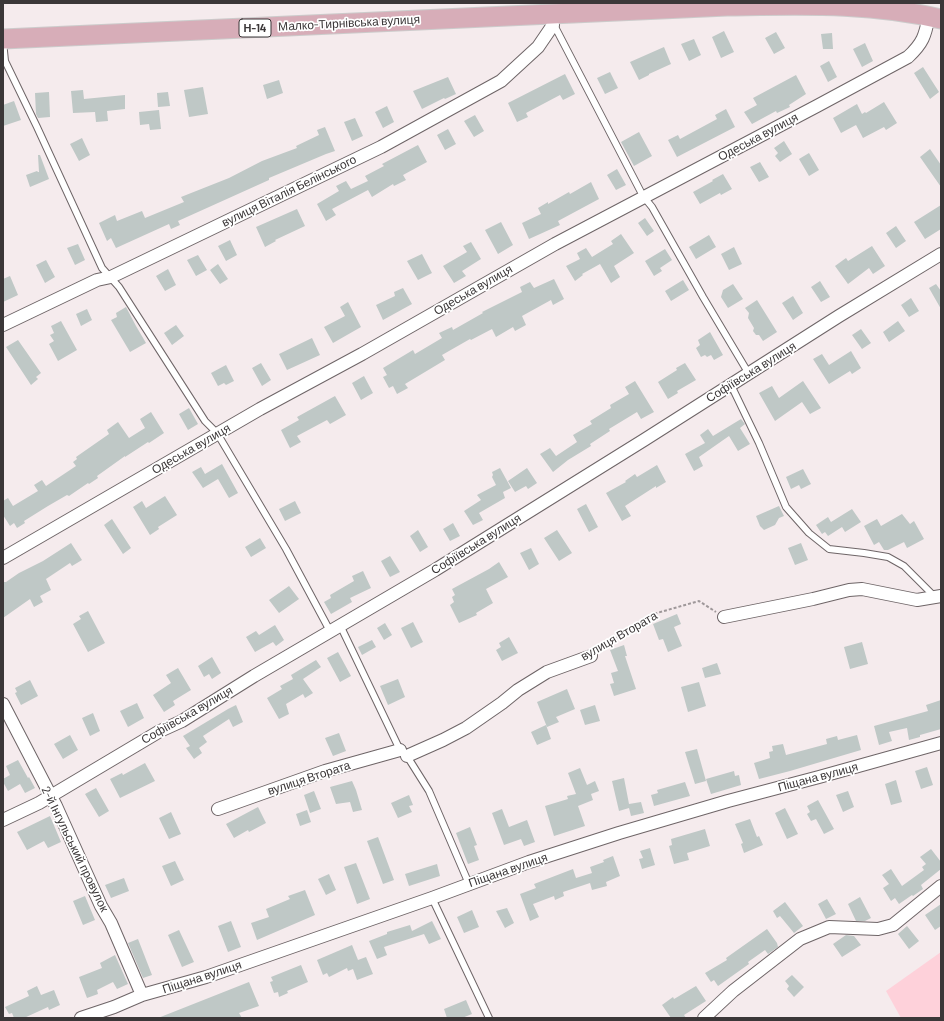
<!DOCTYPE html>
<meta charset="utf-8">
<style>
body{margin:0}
#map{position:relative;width:944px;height:1021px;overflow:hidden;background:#f5ebed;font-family:Barlow,sans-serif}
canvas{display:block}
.frame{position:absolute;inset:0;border:4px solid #3b3738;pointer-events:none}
</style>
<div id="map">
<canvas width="944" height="1021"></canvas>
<div class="frame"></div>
</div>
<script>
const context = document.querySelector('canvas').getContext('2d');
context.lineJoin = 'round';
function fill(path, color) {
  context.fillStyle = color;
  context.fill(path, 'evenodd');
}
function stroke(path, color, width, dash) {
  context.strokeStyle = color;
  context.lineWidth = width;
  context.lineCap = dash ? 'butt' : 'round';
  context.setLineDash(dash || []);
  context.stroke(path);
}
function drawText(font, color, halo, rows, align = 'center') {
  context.font = font + ' Barlow,sans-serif';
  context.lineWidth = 3.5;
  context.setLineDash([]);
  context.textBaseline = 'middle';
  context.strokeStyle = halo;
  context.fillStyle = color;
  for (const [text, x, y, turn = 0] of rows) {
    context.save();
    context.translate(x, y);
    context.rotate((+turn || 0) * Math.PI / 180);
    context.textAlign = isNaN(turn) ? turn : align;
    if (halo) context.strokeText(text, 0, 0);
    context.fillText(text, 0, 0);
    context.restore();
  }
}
const green = new Path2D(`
 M941,952V1018H901L886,991Z`);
const building = new Path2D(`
 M724,31L734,52L721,58L712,37Z
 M776,32L785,48L774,54L765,38Z
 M832,33L833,49H823L821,34Z
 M694,39L701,55L689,61L681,44Z
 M865,43L873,61L862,67L853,49Z
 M664,47L671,64L649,74V75L639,80L630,62Z
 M829,61L837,77L828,82L820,66Z
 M923,67L939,92L930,99L914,73Z
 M610,72L618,88L605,94L597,78Z
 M565,74L575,94L563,100L560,95L526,113L528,117L517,122L508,103Z
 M796,75L806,94L789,105L790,107L777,113L776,111L752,124L744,112L757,105L753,98Z
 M448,77L456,94L445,99L444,98L422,109L413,91Z
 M279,80L283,93L267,99L263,85Z
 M203,87L208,114L189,117L184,90Z
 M83,90L84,99L125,95V109L107,111L108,121L96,122L95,112L73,113L71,91Z
 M49,92L50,117L38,118L36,114L35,93Z
 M168,92L170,106L158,107L157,93Z
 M14,101L21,120L3,126V105Z
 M884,102L897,123L886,130L884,127L863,138L856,125L841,133L833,118L857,104L862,114L865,112L866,113Z
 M387,106L394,122L383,128L375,112Z
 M726,109L735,127L677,157L668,140L678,135L680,139L717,119L715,115Z
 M159,110L161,129L150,130L149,124L140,125L139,112Z
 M475,115L484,131L474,137L464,121Z
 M355,118L363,136L352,141L344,122Z
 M325,127L335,151L326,154L269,178V180L178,221L180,225L171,229L169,224L116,248L111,238L107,241L99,223L115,215L117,221L142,211L145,218L184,202L181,197L229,178L262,161L297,148L296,146L319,135L317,130Z
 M448,129L456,144L445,150L437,135Z
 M639,132L652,156L634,166L621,142Z
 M82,138L90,155L79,161L70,144Z
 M784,141L792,154L780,162L775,156L778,153L774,148Z
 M418,145L427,162L403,175L406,180L394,186L393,184L372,197L368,190L332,209L336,215L326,221L317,204L339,191L336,186L346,181L351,189L368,181L365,176L384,166L382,164Z
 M930,149L941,165V187L920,157Z
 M809,153L819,170L809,176L799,159Z
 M38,155H40L49,179L30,187L26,175L37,171L38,172H39Z
 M760,162L769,177L759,182L750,167Z
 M617,169L626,185L616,190L607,175Z
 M723,174L732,189L721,195L720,193L700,204L693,192L713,181L712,180Z
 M591,182L599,199L558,221L560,225L529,239L522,223L541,214L538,208L548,202V204L569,192L570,194Z
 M941,205V229L925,239L914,222Z
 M297,209L305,226L275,240L276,241L265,247L256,227Z
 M645,218L654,231L647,236L638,223Z
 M501,222L513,245L498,254L485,230Z
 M896,226L906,241L896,248L886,233Z
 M621,234L634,253L614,266L620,277L611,283L600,264L582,274L583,275L575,281L566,266L580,259L577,253L586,248L592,257L613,244L611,241Z
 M709,235L716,247L696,259L689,247Z
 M230,240L237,255L226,261L218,246Z
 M471,242L481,259L462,271L466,276L454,283L443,266L467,252L463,246Z
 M78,244L85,260L75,265L67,248Z
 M872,246L885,266L873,274L869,268L848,284L835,266L846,258L848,261Z
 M734,247L742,264L729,270L721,254Z
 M665,249L672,260L660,268L662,271L654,276L645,261Z
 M422,254L432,273L418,280L407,261Z
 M198,255L207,270L196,276L187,260Z
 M46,260L55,277L45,283L36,265Z
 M218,264L228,279L220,284L210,270Z
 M168,269L176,285L165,291L156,276Z
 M10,276L18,295L3,302V279Z
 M554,279L564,299L553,305L551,300L522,316L526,325L515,331L513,327L496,337L492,329L471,340L470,339L442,355L445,360L405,384L408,388L397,394L393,386L389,388L383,377L387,375L383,368L413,350L415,354L442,338L439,333L452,327L453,330L483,313L482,312L522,292L520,287L530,282L534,288Z
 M683,280L689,290L671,301L665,291Z
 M820,281L830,297L821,302L811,287Z
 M733,284L743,299L728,308L721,297L723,290Z
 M936,284L941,291V309L929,288Z
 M403,288L412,304L383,320L376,305L395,296L394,292Z
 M793,296L803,313L793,320L782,303Z
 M911,298L919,311L909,317L901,305Z
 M757,300L777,332L763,341L759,335H756L753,331L754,328L748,318L749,313L745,308Z
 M348,302L361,327L333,343L324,327L345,316L340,307Z
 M126,307L136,326L146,343L130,352L111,320L117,317L116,313Z
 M87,309L92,320L81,326L76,314Z
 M61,321L77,350L58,361L49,344L54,341L50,335L54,333L51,326Z
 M898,321L905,331L889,342L883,332Z
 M176,325L184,336L172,345L164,333Z
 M861,329L871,343L862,349L852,335Z
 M710,332L723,355L714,360L711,355L707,357L705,355L701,357L696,348L700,345L698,340Z
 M312,338L320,355L287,370L279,354Z
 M18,340L41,373L36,377L38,379L31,385L6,347Z
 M851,351L861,368L852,374L850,371L829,384L813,359L822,354L829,365Z
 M261,363L271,380L262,386L252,368Z
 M685,363L696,380L677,391L678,393L668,399L658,382L677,370L676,368Z
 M226,365L234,381L226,385L224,383L218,386L211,373Z
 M364,376L373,393L361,400L352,383Z
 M635,381L654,412L641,419L637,412L609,429L610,431L590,444L591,446L568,460L553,472L540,454L550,448L556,456L577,442L573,435L592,424L590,421L611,408L610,405L629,394L625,387Z
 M803,381L821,408L810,414L802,402L775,421L759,393L772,386L779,398Z
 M335,396L346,415L330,424L327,420L297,436L301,442L290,448L281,430L299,420L297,417Z
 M189,408L198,424L188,430L179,414Z
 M151,412L164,433L149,443L148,442L125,457V456L97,476L98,478L89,484L88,483L69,496L67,495L48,506L24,521L25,523L17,528L14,523L10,526L3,515V501L8,498L13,506L38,491L34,485L42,480L46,486L76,466L73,462L77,459L76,457L109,434L107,430L118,422L129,438L145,428L140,419Z
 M741,419L745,424L740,428L750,444L738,451L729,436L699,457L703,466L694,471L685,454L705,443L700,435L708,429L713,436Z
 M222,464L238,493L229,498L218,479L203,488L192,472L201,467L205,474Z
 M657,465L666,482L656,488V486L625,506L631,516L622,521L606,493L626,482L625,481L635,474L637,477Z
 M500,468L511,488L503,492L505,498L479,513L483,520L473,525L464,511L481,500L477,495L496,485L492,477L493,475L492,472Z
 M527,468L537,483L528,489L526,486L515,492L508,481Z
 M803,469L811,484L801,489L799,485L791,489L786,477Z
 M165,496L177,515L158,527L159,529L150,535L133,507L142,501L146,508Z
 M295,501L301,513L285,521L279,509Z
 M586,504L598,527L589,532L577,509Z
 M779,506L784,516L779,518L775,525L764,530L760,526L756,516Z
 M852,509L861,522L845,532L842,527L828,536L825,532L822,534L816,525L828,517L831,522Z
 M902,514L910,524L914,521L924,539L907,548L904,542L888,550H884L879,542L874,545L864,526L877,519L881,526Z
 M112,519L131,548L123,554L104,525Z
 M453,523L460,536L450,541L443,529Z
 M418,530L428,547L420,552L410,536Z
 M557,530L572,553L559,561L544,538Z
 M260,538L266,548L251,557L245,547Z
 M71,543L82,560L72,566L70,563L46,579L51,590L40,596L43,602L34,607L30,599L3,618V582H6L19,573L43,561Z
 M801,543L808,560L795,565L788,548Z
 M531,548L539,564L529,570L520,553Z
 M390,556L400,572L390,577L381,561Z
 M499,562L508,577L486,589L493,603L476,613L477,615L459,623L450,605L454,602L452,597L455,595L452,589L489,569Z
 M363,571L371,588L350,598L352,602L331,614L324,602L331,598L330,595L354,581L352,576Z
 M289,586L299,599L279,613L269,600Z
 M88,611L105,643L88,652L73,624L81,619L79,616Z
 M677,614L681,624L674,627L682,646L668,652L663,639L659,640L653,624Z
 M413,622L423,642L411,648L401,628Z
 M385,623L392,635L384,640L377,628Z
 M275,625L284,640L276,646L273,642L255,652L246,637L256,631L259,635Z
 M509,637L518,653L502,661L496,650L501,647L499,643Z
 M372,640L376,647L362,655L358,647Z
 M862,642L868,664L850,669L844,647Z
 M624,645L627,656H625L636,689L614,696L610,684L614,683L611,673L618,671L610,650Z
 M338,652L351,676L340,682L327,658Z
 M212,657L221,673L212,679L209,674L204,677L198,666Z
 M316,660L321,667L303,679L313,693L305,698L303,694L286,704L289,714L279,719L267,698L282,689L280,686L293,679L291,675Z
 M717,663L721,674L705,678L702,668Z
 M178,668L191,690L173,701L175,705L164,712L153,695L171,683L166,675Z
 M398,679L405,697L388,705L380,686Z
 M30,680L38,696L21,705L15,693L17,692L15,688Z
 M699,682L706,706L688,712L681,687Z
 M567,689L575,709L556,717L559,722L547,727L537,702Z
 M941,700V729L920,735V737L909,740L907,728L889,732L892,741L879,745L874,726L928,711L926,705Z
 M137,703L144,718L128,727L120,711Z
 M236,705L243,722L233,727L229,719L203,736L207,742L199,748L202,753L194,759L186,748L190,746L183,736L228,709Z
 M595,705L600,721L585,725L580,710Z
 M93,713L100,731L90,736L82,718Z
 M546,725L551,739L537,745L531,732Z
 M339,733L346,751L333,756L325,738Z
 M70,735L78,750L63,759L54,744Z
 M857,735L861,750L790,771L759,779L754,763L770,758L769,752L773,751L772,746L783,744L786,755L827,744L826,739L837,736L838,740Z
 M697,749L706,781L695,784L685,752Z
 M18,760L28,778L29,777L35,788L25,793L20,784L8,791L3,782V779L10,775L6,766Z
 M145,763L155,781L120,798L110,779L122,773L123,775Z
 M927,767L933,785L921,789L915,771Z
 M580,768L587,785L595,781L599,791L591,794L593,800L578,806L585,826L554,836L545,806L568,799L567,796L576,794L568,773Z
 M734,771L735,776L739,775L741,785L711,794L706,779Z
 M624,778L629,804L641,802L644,813L631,816L629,808L619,811L612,781Z
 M896,780L902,802L891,805L885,784Z
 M352,781L356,790L362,810L353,812L350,802L336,804L330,787Z
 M685,782L690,796L654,806L651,795L658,793L657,790Z
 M96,788L109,811L99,817L85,794Z
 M314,791L321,809L310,813L304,795Z
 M848,791L854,807L843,812L836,795Z
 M409,795L413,805L409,806L412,812L398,818L391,803Z
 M818,800L834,829L824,834L816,819L811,821L807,814L810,812L807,806Z
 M258,807L266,823L249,832L248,830L234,838L226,824Z
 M785,808L798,834L787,839L775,813Z
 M502,809L509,827L527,820L535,842L524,846L521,839L504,845L492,813Z
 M307,810L311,822L300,826L296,814Z
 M171,812L181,834L169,839L159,818Z
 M50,816L61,842L48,848L44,841L27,850L17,832Z
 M750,819L757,837L759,836L763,845L744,853L741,844L743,843L735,824Z
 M470,827L477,845L474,846L479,860L468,864L456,833Z
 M705,829L710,846L687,853L689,860L674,864L669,846L672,845L671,839Z
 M378,837L394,880L383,884L367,841Z
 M650,848L655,865L642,869L639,859L643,858L640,851Z
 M931,849L941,862V869L921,885L923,889L913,896L912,895L899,904L895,898L891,901L883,888L889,884L882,875L891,869L902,886L924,870L922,867L926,864L920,857Z
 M613,856L620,876L606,882L607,886L592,890L590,883L563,892L564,896L555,900L554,896L533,904L539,917L530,921L520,894L536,888L534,884L573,869L576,878L592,873L590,867L604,862L603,860Z
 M175,861L184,880L171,886L162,866Z
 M356,863L370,899L357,904L344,867Z
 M437,864L440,876L409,886L405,874Z
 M329,874L336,890L326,895L318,879Z
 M124,878L129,891L111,898L105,885Z
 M305,890L315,915L257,940L251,923L269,917L266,909L290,899L288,896Z
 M85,896L95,920L83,925L73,901Z
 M860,897L871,918L865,921H856L848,904Z
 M827,899L836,914L826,919L818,904Z
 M785,902L803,926L794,933L780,916L777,918L773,911Z
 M941,904V926L935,930L925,915Z
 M507,908L514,923L505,928L496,911Z
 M472,910L479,927L464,933L457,917Z
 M231,921L241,947L228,952L218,926Z
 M432,921L441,939L429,944L424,934L384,947L387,955L377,959L369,941L387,934V932L410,925L412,931Z
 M907,926L919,941L909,949L898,934Z
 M767,929L777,943L778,947L768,954L765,950L748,962L749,964L718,986L714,980L711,982L705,973L727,960L726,958Z
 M179,930L194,962L182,967L168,935Z
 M846,935L854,936L861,945L842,957L833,944Z
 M138,939L152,975L143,978L128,943Z
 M352,945L358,960L366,957L373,974L357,980L353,969L348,971L347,968L329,977L327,973L323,975L317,960Z
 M115,955L128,984L117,989L113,982L97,990L98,994L87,998L79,977L102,968L100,963Z
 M301,965L308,982L287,991L288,993L279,997L278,992L274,993L270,982L273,981L271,977Z
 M792,975L804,987L794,997L787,989L789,986L785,981Z
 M249,982L259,1006L239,1013L242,1018H158Z
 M37,986L41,995L54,990L60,1005L49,1010L48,1007L24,1018H14L12,1013L9,1014L5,1007L29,996L27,991Z
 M696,986L706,1001L684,1015L686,1018H671L662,1005L673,997L674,999Z
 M466,1000L472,1014L462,1018H447L444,1009Z`);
const path = new Path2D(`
 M600,649L650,615L699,601L716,612`);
const service = new Path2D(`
 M553,23L643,196L652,207L703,297L749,374
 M3,41L5,61L37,127L102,268L119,287L205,421L217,433L286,549L330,631
 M731,385L759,443L786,507L809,533L829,549L864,553L888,557L904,566L935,597
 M340,625L400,750L407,756L429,791L469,884
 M432,898L489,1018`);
const minor = new Path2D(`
 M3,325L97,280L111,277L381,147L501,81L538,47L553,25
 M3,558L260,409L362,354L555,244L817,106L908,57C923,43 925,36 929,16
 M724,617L813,599L849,590L862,589L917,600L941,596
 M3,704L56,806L101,906L111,923L142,995
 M407,756L443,740L466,728L502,703L518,690L547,672L591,656
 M218,809L325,771L400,750
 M3,820L39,803L160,731L182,721L254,676L435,570L644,440L839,316L941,254
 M81,1018L114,1007L142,995L206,977L432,898L529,862L619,833L728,801L819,777L941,743
 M704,1018L733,991L800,939L829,927L878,929L893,925L941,886`);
const primary = new Path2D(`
 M3,39L727,6C800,5 869,2 941,19`);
const shields = [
 [255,28,32]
];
const shieldNames = [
 ["Н-14",255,28]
];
const streetNames = [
 ["Малко-Тирнівська вулиця",349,23,-3],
 ["Одеська вулиця",758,137,-28],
 ["вулиця Віталія Белінського",289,191,-26],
 ["Одеська вулиця",473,290,-30],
 ["Софіївська вулиця",751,372,-32],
 ["Одеська вулиця",191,449,-30],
 ["Софіївська вулиця",476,544,-32],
 ["вулиця Втората",619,636,-30],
 ["Софіївська вулиця",187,715,-30],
 ["Піщана вулиця",818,777,-15],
 ["вулиця Втората",309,778,-18],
 ["2-й Інгульський провулок",75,849,64],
 ["Піщана вулиця",508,870,-19],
 ["Піщана вулиця",202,977,-18]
];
fill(green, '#fed1da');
fill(building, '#bfc8c6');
stroke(service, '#6e6567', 8);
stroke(minor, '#6e6567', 14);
stroke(primary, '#cccbcb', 21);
stroke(path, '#9f989a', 2, [3, 2]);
stroke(service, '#fff', 6);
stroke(minor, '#fff', 12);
stroke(primary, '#d7adb8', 19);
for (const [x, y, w] of shields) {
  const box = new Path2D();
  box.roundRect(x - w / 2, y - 9, w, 18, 3);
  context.fillStyle = '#fff';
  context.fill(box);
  stroke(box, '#3b3738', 1);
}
drawText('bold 11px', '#3b3738', null, shieldNames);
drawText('12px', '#3b3738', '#fff', streetNames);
</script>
